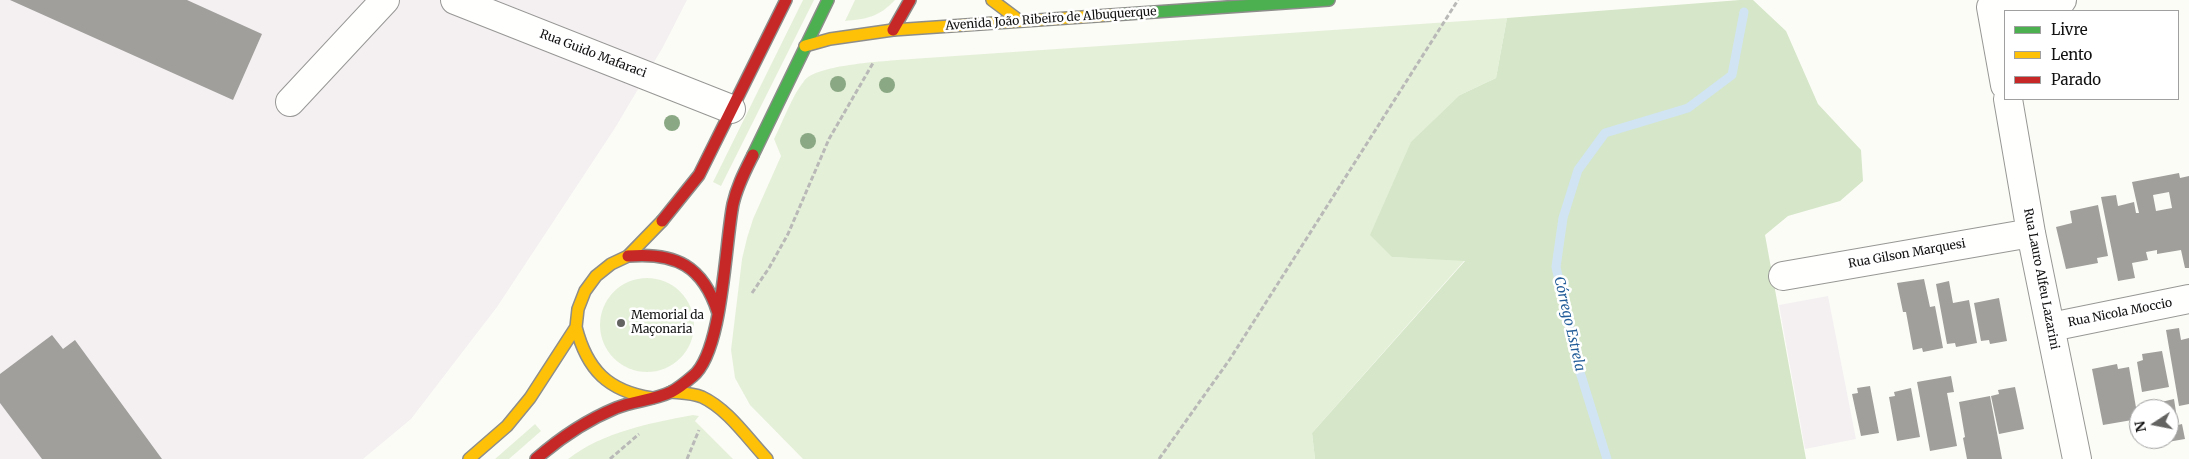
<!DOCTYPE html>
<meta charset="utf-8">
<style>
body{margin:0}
#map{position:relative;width:2189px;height:459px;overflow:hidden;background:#fcfcf7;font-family:Merriweather,serif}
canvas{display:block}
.legend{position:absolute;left:2004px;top:10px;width:175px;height:90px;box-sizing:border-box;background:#fff;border:1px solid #a0a0a0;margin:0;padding:6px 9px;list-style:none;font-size:15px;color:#111}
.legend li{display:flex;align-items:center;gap:10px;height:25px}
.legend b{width:25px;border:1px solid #a0a0a0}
.north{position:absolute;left:2129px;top:399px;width:50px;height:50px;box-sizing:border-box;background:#fff;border:1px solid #a0a0a0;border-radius:50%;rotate:259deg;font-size:14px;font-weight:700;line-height:20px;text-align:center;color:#111}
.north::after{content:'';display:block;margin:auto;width:18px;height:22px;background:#636362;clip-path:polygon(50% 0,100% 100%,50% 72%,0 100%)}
</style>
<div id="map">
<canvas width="2189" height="459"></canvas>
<ul class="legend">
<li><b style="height:6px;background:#4caf50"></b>Livre</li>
<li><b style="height:6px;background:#ffc107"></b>Lento</li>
<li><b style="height:6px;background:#c62828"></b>Parado</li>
</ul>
<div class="north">N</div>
</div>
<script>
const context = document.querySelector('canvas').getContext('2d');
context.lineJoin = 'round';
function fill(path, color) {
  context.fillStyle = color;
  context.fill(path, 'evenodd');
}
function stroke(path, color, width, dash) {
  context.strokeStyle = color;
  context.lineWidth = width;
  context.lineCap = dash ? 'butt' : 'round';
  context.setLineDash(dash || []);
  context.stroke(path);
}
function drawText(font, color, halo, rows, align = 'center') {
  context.font = font + ' Merriweather,serif';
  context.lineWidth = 5;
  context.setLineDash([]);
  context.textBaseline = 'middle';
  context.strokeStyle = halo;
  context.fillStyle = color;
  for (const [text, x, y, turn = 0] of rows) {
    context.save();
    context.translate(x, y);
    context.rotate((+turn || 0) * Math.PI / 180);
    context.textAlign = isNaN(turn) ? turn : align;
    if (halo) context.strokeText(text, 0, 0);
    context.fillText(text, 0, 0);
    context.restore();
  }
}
const industrial = new Path2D(`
 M0,0H687L663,47L615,128L497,307L411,419L363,459H0Z
 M1828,296L1856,439L1805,449L1779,305Z`);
const green = new Path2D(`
 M803,0H814L721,186L713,182Z
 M855,0H895C879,17 867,19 845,21Z
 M1507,18L1496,78L1460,95L1392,257L1465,260L1312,433L1315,459H803L750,405L735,378L731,350L742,259L747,238L753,219L781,156L774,139C783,121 792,96 804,81C816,64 889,61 911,59Z
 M600 325a47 47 0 1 1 94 0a47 47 0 1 1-94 0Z
 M693,415L699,416L695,421L733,459H568C603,432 650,423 693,415Z
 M535,424L541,431L509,459H495Z`);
const forest = new Path2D(`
 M1740,0H1753L1786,31L1818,104L1861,150L1863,181L1840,201L1788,216L1765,235L1806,459H1315L1312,433L1465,261L1392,257L1370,235L1411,142L1460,95L1496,78L1507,18Z`);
const stream = new Path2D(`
 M1607,459L1580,372L1556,267L1563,218L1578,170L1605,133L1688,108L1732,75L1744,12`);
const building = new Path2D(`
 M10,0H187L262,34L233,100Z
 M2179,173L2180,178L2189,176V268H2185L2181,250L2157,254V250L2146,252L2148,260L2132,263L2135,278L2118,281L2101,197L2116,195L2118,206L2134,202L2136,213H2139L2132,182ZM2169,192L2172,208L2156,211L2153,195Z
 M2098,205L2108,256L2097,258L2098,263L2066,269L2056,227L2072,223L2070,211Z
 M1924,279L1930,307L1935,306L1943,348L1923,352L1922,348L1913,350L1906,312H1903L1897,283Z
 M1949,281L1953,303L1969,300L1977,343L1956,347L1955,343L1947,344L1936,284Z
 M1999,298L2007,341L1990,344L1989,340L1981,341L1974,303Z
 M2179,328L2181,340L2189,338V404L2179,406L2166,330Z
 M52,335L63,349L75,340L162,459H42L0,403V374Z
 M2162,351L2169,387L2142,392L2137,362L2143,360L2142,354Z
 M2117,364L2118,369L2129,367L2138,419L2103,425L2092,369Z
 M1951,376L1954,392L1947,393L1957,446L1930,451L1917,382Z
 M1870,386L1879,433L1861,436L1852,394L1858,393L1857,388Z
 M2015,387L2024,429L1999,434L1991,396L1999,394L1998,390Z
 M1911,388L1920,437L1897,441L1889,397L1895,396L1894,392Z
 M1990,396L2002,459H1967L1963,438L1965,437L1959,402Z
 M2174,399L2178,425L2182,424L2185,439L2150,445L2149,439H2169V409H2145L2144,406Z`);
const path = new Path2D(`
 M752,293L769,268L788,234L829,139L873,63
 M610,459L639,434
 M687,459L699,430
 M1159,459L1230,359L1458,0`);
const street = new Path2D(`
 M455,0L731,109
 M2005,85L1991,7L2062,0
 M2008,99L2031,233L2077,459
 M290,102L385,0
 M1783,276L2031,233
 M2051,327L2189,299`);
const fast = new Path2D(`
 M1111,15L1329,0
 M753,155L828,0`);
const slow = new Path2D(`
 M992,0L1020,21
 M805,46L830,39L893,30L1111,15
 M576,327C587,370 608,391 652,398
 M671,392C681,393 692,393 702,397C728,409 748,439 767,459
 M469,459L507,426L530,398L576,327L578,309L585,291L596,276L611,264L628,256L662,221`);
const jam = new Path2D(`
 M893,30L910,0
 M662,221L699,175L786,0
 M628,256C676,252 703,266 718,313
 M536,459C560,438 587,420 616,408C634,401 654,400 671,392C679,388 686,382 693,376C723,352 725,243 733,204C737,186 745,171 753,155`);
const trees = [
 [838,84],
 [887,85],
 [672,123],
 [808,141]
];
const markers = [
 [621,323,5,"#636362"]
];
const streetNames = [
 ["Avenida João Ribeiro de Albuquerque",1051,19,-4],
 ["Rua Guido Mafaraci",593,54,21],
 ["Rua Gilson Marquesi",1907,254,-10],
 ["Rua Lauro Alfeu Lazarini",2041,279,79],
 ["Rua Nicola Moccio",2120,313,-11]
];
const poiNames = [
 ["Memorial da",631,316],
 ["Maçonaria",631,330]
];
const waterNames = [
 ["Córrego Estrela",1569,324,77]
];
fill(industrial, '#f4f0f2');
fill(green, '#e5f0d9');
fill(forest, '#d5e7c8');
stroke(stream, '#d1e4f4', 9);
fill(building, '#a09f9c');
stroke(street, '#979795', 30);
stroke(fast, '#8d8d8b', 14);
stroke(slow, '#8d8d8b', 14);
stroke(jam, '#8d8d8b', 14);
stroke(path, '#b9b9b8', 3, [5, 2.5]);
stroke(street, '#fffffe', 28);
stroke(fast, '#4caf50', 11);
stroke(slow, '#ffc107', 11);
stroke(jam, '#c62828', 11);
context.fillStyle = '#8ba884';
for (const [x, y] of trees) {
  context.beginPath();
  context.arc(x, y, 8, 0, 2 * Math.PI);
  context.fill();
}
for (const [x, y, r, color] of markers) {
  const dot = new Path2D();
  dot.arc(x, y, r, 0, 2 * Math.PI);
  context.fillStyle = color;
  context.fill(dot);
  stroke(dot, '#fff', 2);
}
drawText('12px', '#111', '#fff', streetNames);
drawText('12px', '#111', '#fff', poiNames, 'left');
drawText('italic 14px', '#235d99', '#fff', waterNames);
</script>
